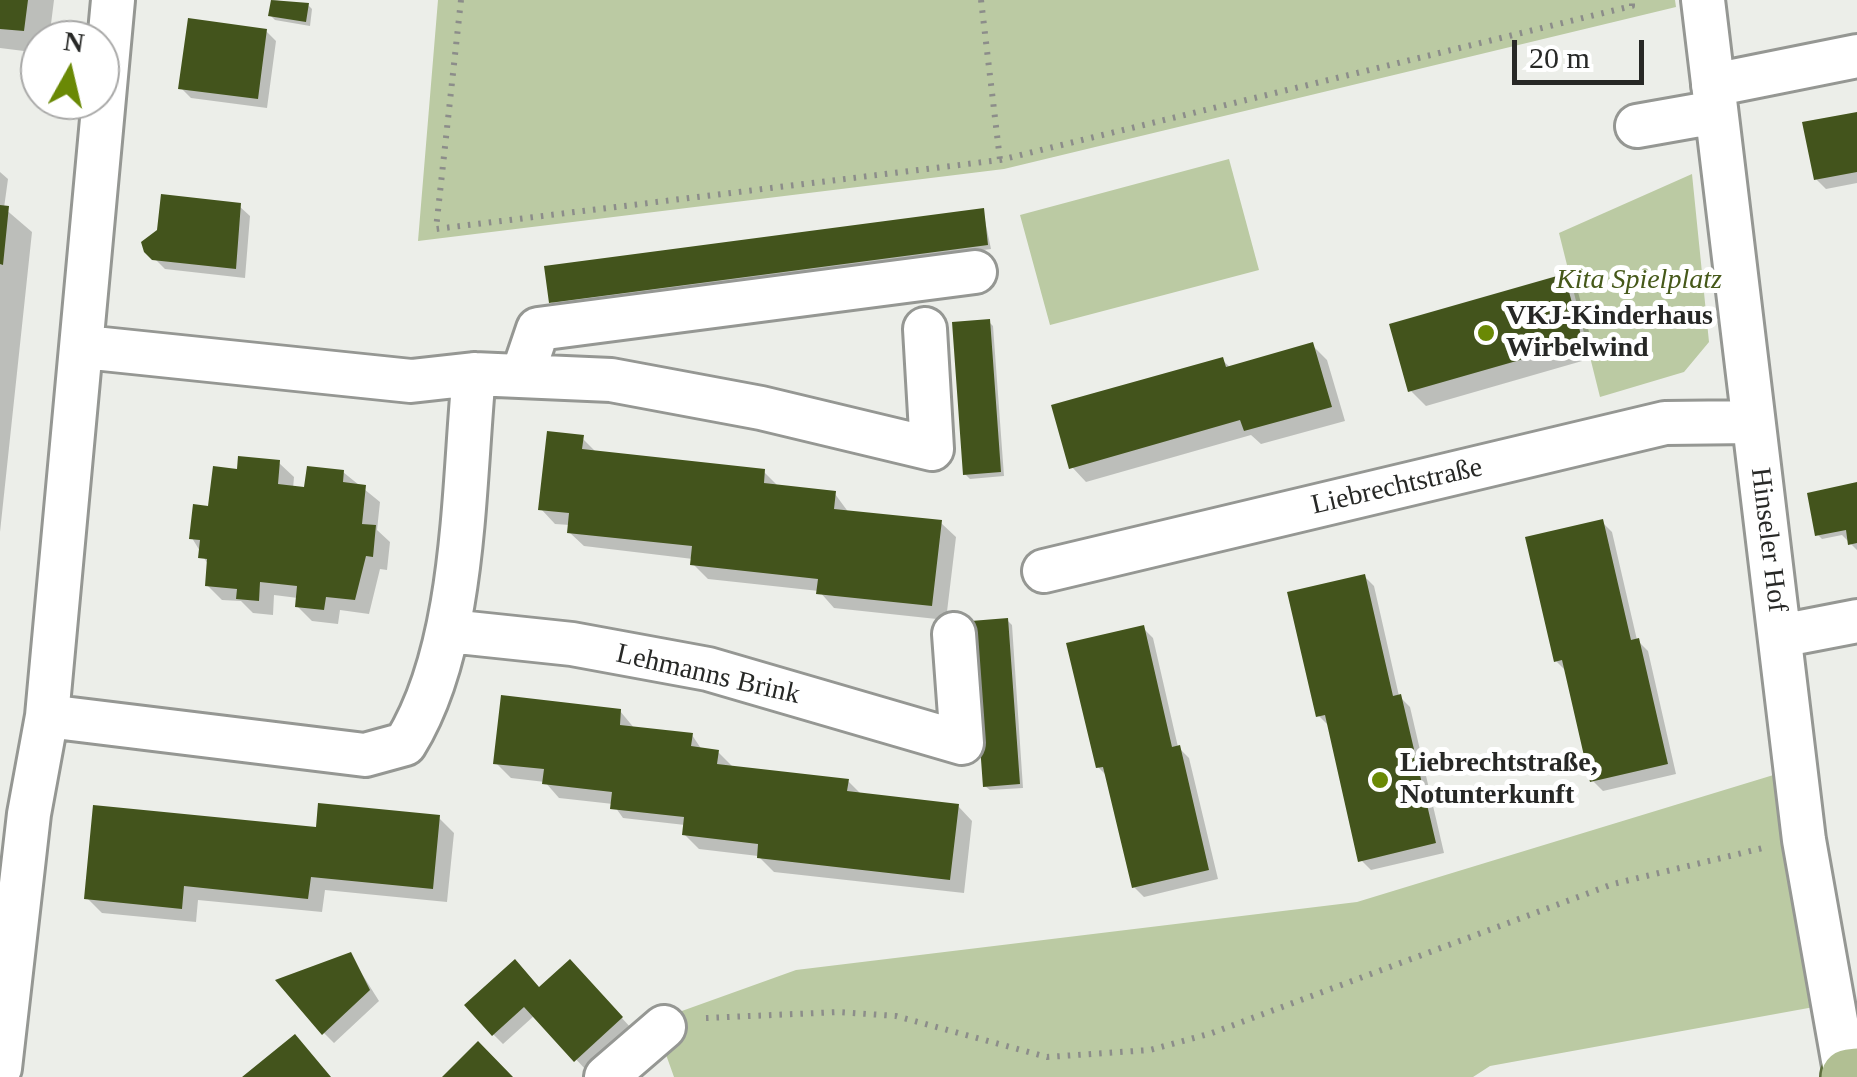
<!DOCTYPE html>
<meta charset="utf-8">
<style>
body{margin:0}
#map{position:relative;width:1857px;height:1077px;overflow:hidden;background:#eceee9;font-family:Georgia,serif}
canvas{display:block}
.north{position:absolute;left:20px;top:20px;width:100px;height:100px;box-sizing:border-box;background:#fff;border:2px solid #a9a9a8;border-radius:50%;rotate:8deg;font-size:28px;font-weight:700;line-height:40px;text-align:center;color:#272826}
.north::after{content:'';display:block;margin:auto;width:35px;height:45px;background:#6a8905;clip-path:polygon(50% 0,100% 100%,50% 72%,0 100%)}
.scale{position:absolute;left:1512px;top:40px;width:132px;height:45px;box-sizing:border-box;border:5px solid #272826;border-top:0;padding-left:12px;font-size:30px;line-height:35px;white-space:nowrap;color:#272826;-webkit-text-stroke:8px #fff;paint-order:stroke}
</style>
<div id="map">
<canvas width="1857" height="1077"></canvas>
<div class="north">N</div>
<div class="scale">20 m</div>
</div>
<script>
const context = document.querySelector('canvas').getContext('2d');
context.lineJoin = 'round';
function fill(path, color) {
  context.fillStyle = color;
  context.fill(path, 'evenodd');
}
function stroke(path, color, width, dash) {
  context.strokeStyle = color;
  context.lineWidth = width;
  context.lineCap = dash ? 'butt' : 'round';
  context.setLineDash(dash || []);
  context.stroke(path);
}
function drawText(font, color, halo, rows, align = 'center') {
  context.font = font + ' Georgia,serif';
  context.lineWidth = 10;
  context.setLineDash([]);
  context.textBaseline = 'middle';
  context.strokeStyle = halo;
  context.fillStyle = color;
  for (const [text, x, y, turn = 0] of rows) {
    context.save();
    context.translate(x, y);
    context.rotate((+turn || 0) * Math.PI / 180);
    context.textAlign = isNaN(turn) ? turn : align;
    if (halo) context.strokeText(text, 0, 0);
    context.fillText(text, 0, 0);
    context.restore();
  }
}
const green = new Path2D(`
 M438,0H1675L1676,7L1004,169L418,241Z
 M1229,159L1259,270L1050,325L1020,215Z
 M1692,174L1709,342L1684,372L1600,397L1559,233Z
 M1780,773L1814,1007L1490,1066L1473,1077H674L654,1021L796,970L1357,902Z`);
const shadow = new Path2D(`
 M0,0H54L49,40H40V53L0,48Z
 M273,0L308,5L312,9L310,26L275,20L270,15Z
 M266,31L276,41L267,108L191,98L181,88Z
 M1857,114V183L1826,189L1816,179Z
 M0,172L8,179L4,208L32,232L0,532Z
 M239,206L250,216L245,278L165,269L154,258Z
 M983,211L991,249L556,307L552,302Z
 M1564,277L1578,292L1596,357L1426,406L1411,391Z
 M989,322L993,326L1004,476L970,479L965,474Z
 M1312,345L1327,360L1345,421L1261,444L1251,435L1086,482L1072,467L1222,360L1231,368Z
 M582,438L597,453L764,472L780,488L835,494L849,513L941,523L956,537L946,620L834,608L819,591L708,579L693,564V559L584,546L569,532L570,525L555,524L541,509Z
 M279,463L294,477L293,489L307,490L343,472L380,502L377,530L390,542L387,570L380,569L369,614L340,610L338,624L312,621L297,606L298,598L274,595L273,615L253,613L241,601L222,600L207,585L209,566L192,538L239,472Z
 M1857,485V550L1842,535L1822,539L1818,535Z
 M1602,522L1612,532L1637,640L1648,651L1676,774L1603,791L1593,781L1567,672L1556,661Z
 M1364,576L1374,586L1399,696L1410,707L1444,853L1371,870L1361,860L1330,727L1319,716Z
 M1007,620L1012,625L1023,788L990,790L985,786Z
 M1143,628L1153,638L1178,747L1189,758L1218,879L1144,897L1134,887L1109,778L1098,767Z
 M620,711L635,729L692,735L702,750L718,752L734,768L848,781L862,795L958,806L972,821L964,893L774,872L758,856L699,849L684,834L685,825L623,818L613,804L559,798L545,782L511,778L496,763Z
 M439,818L454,833L447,902L325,890L322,912L198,900L196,922L102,913L87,898L318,830Z
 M350,955L379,1001L334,1043L324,1033Z
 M580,972L631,1028L586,1070L535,1015L503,1044L493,1034L540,989Z`);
const building = new Path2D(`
 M0,0H28L24,31L0,29Z
 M271,0L309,3L306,22L268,16Z
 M188,18L267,29L258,99L178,89Z
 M1857,112V172L1814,180L1802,122Z
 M161,194L241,203L236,269L152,260L144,252L141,242L157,230Z
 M0,205L9,206L3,265L0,264Z
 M984,208L988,245L549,303L544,266Z
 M1564,274L1583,342L1408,392L1389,324Z
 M990,319L1001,472L963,475L952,322Z
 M1313,342L1332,407L1244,431L1240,420L1069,469L1051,405L1223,357L1226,367Z
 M547,431L584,435L582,449L765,469L764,483L836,491L834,509L942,520L932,606L816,594L818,579L690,565L692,546L567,533L569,513L538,510Z
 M238,456L280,460L278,484L304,487L307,466L344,470L343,482L366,485L362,524L376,525L373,557L366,556L355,600L326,597L324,610L295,607L297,586L260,582L259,601L236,599L237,589L205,586L207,559L198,558L200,540L189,539L193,504L208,506L213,466L237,469Z
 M1857,482V543L1848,545L1846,530L1815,536L1807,493Z
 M1603,519L1631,640L1639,638L1668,764L1590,782L1562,660L1554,662L1525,537Z
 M1365,574L1393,696L1401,694L1436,843L1358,862L1325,715L1316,717L1287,592Z
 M1008,618L1020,784L983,787L971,621Z
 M1144,625L1172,747L1180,745L1209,870L1132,888L1103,767L1096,768L1066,643Z
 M501,695L621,709L620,725L693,733L691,746L719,750L717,764L849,779L847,791L959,804L950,880L757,858L758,844L682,835L684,817L610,809L612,792L542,784L544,769L493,764Z
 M318,803L440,815L433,889L311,877L308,899L184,886L182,909L84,899L93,805L316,827Z
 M351,952L370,990L322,1035L275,980Z
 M515,959L539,987L570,959L623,1017L574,1062L524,1007L492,1036L464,1005Z
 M295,1034L331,1077H242Z
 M478,1041L513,1077H442Z`);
const path = new Path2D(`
 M461,0L436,229L1000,160L1632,6V0
 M981,0L1000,160
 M706,1018L839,1012L896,1016L1047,1057L1150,1050L1212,1033L1613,884L1763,848`);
const minor = new Path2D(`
 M1703,0L1804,840L1846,1077
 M1713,85L1857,56
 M1637,126L1716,112
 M84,347L411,381L474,374L611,380L761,408L932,449L925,329
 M522,376L538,329L975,272
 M1044,571L1665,423L1753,422
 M449,631L572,644L708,669L962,743L954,634
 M1780,636L1857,621
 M47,716L365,755L405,744C466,646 463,488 474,374
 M0,1068L29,814L47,716L113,0
 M606,1077L664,1027`);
const major = new Path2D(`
 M1849,1077L1857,1076`);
const markers = [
 [1486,333,10,"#6a8905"],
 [1380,780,10,"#6a8905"]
];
const parkNames = [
 ["Kita Spielplatz",1639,281]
];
const poiNames = [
 ["VKJ-Kinderhaus",1506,317],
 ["Wirbelwind",1506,349],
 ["Liebrechtstraße,",1400,764],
 ["Notunterkunft",1400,796]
];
const streetNames = [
 ["Liebrechtstraße",1397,487,-13],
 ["Hinseler Hof",1768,540,83],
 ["Lehmanns Brink",708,675,13]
];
fill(green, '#bbcaa3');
fill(shadow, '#0003');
fill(building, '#43541c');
stroke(minor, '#959793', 48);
stroke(major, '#5f6f3e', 60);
stroke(path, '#8c8d8a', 6, [2.5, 8]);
stroke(minor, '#fff', 42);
stroke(major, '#b1bf93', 55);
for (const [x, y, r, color] of markers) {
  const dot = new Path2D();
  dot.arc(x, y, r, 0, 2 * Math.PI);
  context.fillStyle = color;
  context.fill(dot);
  stroke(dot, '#fff', 4);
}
drawText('italic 28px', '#46591a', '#fff', parkNames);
drawText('bold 28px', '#272826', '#fff', poiNames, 'left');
drawText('28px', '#272826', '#fff', streetNames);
</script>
